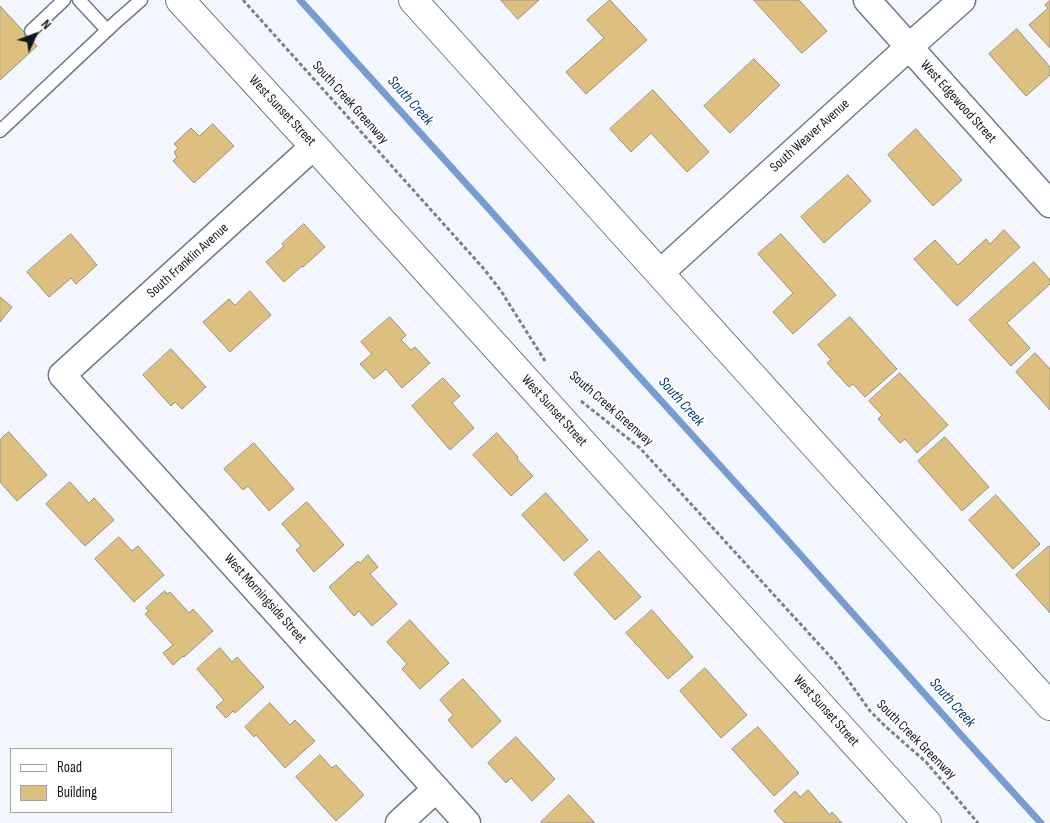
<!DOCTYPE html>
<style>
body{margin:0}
#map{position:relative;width:1050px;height:823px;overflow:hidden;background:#f3f7fd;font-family:"Sofia Sans Condensed",sans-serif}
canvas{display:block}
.legend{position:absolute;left:10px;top:748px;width:162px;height:65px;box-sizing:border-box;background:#fff;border:1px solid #a1a3a5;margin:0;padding:6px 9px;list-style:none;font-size:15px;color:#14181d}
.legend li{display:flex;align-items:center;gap:10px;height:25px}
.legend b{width:25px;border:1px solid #a1a3a5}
.north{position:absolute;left:10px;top:10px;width:50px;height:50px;-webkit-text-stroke:4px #fff;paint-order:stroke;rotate:47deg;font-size:14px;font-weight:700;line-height:20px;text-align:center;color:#14181d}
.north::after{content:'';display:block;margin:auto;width:18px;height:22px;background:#14181d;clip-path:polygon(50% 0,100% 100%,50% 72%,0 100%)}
</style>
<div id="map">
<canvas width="1050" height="823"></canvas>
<ul class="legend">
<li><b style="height:6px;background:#fff"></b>Road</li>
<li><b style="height:14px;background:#ddbf7f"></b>Building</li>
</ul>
<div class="north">N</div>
</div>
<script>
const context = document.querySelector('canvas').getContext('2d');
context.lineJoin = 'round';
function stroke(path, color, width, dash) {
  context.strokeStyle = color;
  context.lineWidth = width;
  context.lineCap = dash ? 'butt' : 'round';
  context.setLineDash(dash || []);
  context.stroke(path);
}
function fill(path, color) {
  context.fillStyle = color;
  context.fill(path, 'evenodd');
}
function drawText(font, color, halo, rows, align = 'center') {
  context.font = font + ' "Sofia Sans Condensed",sans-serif';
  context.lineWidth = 4.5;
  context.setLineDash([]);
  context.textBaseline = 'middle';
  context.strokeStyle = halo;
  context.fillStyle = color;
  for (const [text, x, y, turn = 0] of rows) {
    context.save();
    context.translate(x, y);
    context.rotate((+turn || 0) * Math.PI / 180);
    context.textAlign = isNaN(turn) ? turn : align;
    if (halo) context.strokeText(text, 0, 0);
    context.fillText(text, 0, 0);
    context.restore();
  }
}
const stream = new Path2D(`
 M300,0L489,209L577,308L782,534L962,736L1041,823`);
const building = new Path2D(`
 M501,0H539L518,19Z
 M610,0L647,40L586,94L566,72L604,38L587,20Z
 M754,0H799L827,31L802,53Z
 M1050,1V48L1029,25L1048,8L1045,5Z
 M0,6L37,46L0,80Z
 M1017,29L1050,67V75L1026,96L989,54Z
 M754,59L780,85L730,133L704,106Z
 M653,90L709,152L687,172L651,133L631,152L610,129Z
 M213,124L234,146L194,183L173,161L177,157L174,152L178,148L174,144L191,128L199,136Z
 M916,129L962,180L933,206L888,155Z
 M848,175L871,201L824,243L801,217Z
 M304,224L325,247L303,267L302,266L284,282L266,262L284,246L282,244Z
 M1004,230L1020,247L957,306L914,259L935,240L958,265L986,239L990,244Z
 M71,234L97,265L76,284L71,278L49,297L27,272Z
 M781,234L836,295L793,334L773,312L793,293L758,254Z
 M1034,262L1050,280V284L1007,323L1030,348L1011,366L969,320Z
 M250,291L271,315L230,352L203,322L229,299L235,305Z
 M0,297L12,307L0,322Z
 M390,317L406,335L401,340L411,350L415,347L430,363L402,388L386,369L374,379L360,364L372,354L361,342Z
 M850,317L897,369L865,397L853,384L849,387L827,363L831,360L818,345Z
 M171,349L206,387L182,409L175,402L171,406L143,375Z
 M1035,353L1050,369V410L1016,372Z
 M900,373L948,425L917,453L905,439L900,443L878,419L882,415L869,401Z
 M443,378L460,396L452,403L474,428L450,450L412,406Z
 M9,432L47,475L17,501L0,482V440Z
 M497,433L518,457L517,459L533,476L511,496L473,455Z
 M945,437L989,487L962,511L918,461Z
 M254,443L294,489L269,511L248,486L243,490L224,469Z
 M70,482L89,503L94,498L114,520L85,546L46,504Z
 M546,493L588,540L564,561L522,515Z
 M996,495L1040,544L1013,569L969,520Z
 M307,502L344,545L314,572L296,550L301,546L282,524Z
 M119,537L132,551L138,546L164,575L134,602L95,559Z
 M1049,546L1050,547V613L1016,575Z
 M599,551L641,597L615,620L574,574Z
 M368,555L378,567L370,574L397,604L372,626L359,611L354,616L329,587L358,561L360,563Z
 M165,591L167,594L170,592L189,613L193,609L213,631L184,657L183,656L173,665L163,653L173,645L145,614L149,611L146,608Z
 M652,610L693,657L668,679L626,633Z
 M410,620L449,663L420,689L402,669L407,664L387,642Z
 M220,648L232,662L237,657L264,687L235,713L233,711L226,718L216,707L224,700L197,669Z
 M705,668L747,715L721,738L680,691Z
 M463,679L501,721L472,748L448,720L453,715L440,700Z
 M270,703L290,725L295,720L315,741L285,768L256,735L254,737L245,727Z
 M758,727L799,773L774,796L732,749Z
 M516,737L555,779L532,801L511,778L506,783L488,763Z
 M320,755L332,768L336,765L364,795L336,821L296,777Z
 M808,790L830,815L832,812L842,823H785L774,811L795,791L800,797Z
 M569,795L595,823H542L541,822Z`);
const path = new Path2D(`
 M243,0L484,269L501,291L545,361
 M581,401L640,448L836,663L870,711L885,726L926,762L978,823`);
const service = new Path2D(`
 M79,0L107,30
 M31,31L64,0
 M0,131L117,21L141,0`);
const minor = new Path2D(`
 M867,0L1050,204
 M314,146L62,375L467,823
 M660,273L909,47L962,0
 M399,823L436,789`);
const secondary = new Path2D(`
 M180,0L314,146L927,823
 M413,0L1050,706`);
const streetNames = [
 ["West Edgewood Street",958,102,48],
 ["South Creek Greenway",350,103,48],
 ["West Sunset Street",282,111,47],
 ["South Weaver Avenue",810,136,-42],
 ["South Franklin Avenue",188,261,-42],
 ["South Creek Greenway",611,409,41],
 ["West Sunset Street",554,411,48],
 ["West Morningside Street",265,599,48],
 ["West Sunset Street",826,711,48],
 ["South Creek Greenway",916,740,45]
];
const waterNames = [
 ["South Creek",410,101,48],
 ["South Creek",681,402,48],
 ["South Creek",952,703,48]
];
stroke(stream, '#779cd1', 7);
fill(building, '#ddbf7f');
stroke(building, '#989182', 1);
stroke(service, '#707a87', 15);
stroke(minor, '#707a87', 29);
stroke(secondary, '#707a87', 30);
stroke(path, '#7c8086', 3, [4, 2.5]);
stroke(service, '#fff', 12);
stroke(minor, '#fff', 26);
stroke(secondary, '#fff', 28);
drawText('14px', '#14181d', '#fff', streetNames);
drawText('italic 15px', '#053978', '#fff', waterNames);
</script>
